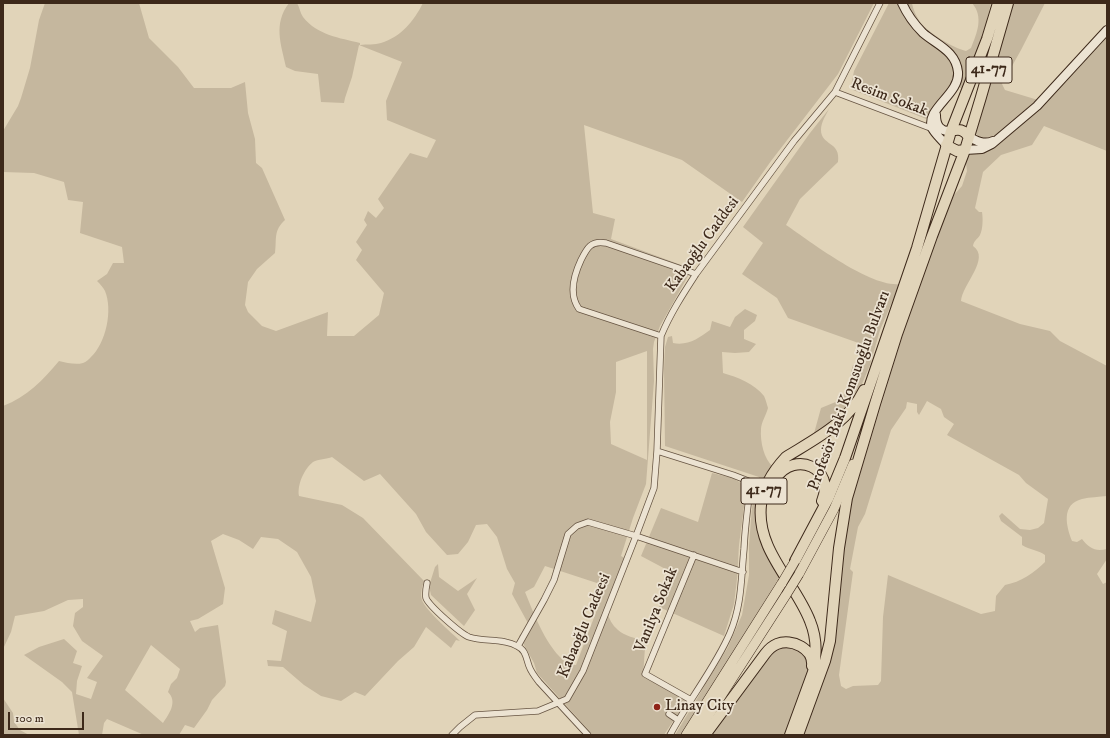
<!DOCTYPE html>
<meta charset="utf-8">
<style>
body{margin:0}
#map{position:relative;width:1110px;height:738px;overflow:hidden;background:#e1d4b9;font-family:"IM FELL DW Pica",serif}
canvas{display:block}
.frame{position:absolute;inset:0;border:4px solid #3d291a;pointer-events:none}
.scale{position:absolute;left:8px;top:712px;width:76px;height:18px;box-sizing:border-box;border:2px solid #3d291a;border-top:0;padding-left:5px;font-size:12px;line-height:14px;white-space:nowrap;color:#3d291a;-webkit-text-stroke:3px #ece3d2;paint-order:stroke}
</style>
<div id="map">
<canvas width="1110" height="738"></canvas>
<div class="frame"></div>
<div class="scale">100 m</div>
</div>
<script>
const context = document.querySelector('canvas').getContext('2d');
context.lineJoin = 'round';
function fill(path, color) {
  context.fillStyle = color;
  context.fill(path, 'evenodd');
}
function stroke(path, color, width, dash) {
  context.strokeStyle = color;
  context.lineWidth = width;
  context.lineCap = dash ? 'butt' : 'round';
  context.setLineDash(dash || []);
  context.stroke(path);
}
function drawText(font, color, halo, rows, align = 'center') {
  context.font = font + ' "IM FELL DW Pica",serif';
  context.lineWidth = 3.5;
  context.setLineDash([]);
  context.textBaseline = 'middle';
  context.strokeStyle = halo;
  context.fillStyle = color;
  for (const [text, x, y, turn = 0] of rows) {
    context.save();
    context.translate(x, y);
    context.rotate((+turn || 0) * Math.PI / 180);
    context.textAlign = isNaN(turn) ? turn : align;
    if (halo) context.strokeText(text, 0, 0);
    context.fillText(text, 0, 0);
    context.restore();
  }
}
const green = new Path2D(`
 M45,3H139L149,38L178,67L194,88H231L245,82L248,113L255,139L256,163L262,168L285,220C273,231 277,239 275,253L257,269L248,282L245,305L248,312L262,326L276,331L328,312L327,336H354L379,315L384,293L356,260L362,250L356,242L367,225L364,220L368,211L376,218L384,208L378,199L410,153L427,158L436,140L387,120L386,101L402,62L359,45L352,77L345,98L344,103L321,102L318,74L295,71L286,67C281,44 273,24 289,3H297C300,8 300,13 303,17C317,35 340,38 360,43V45C367,44 375,45 381,43C401,37 414,21 423,3H874L838,74L771,161L742,202L682,160L584,125L593,213L615,219L611,239L692,269L660,326L654,342L653,349L654,381L646,484L633,518L621,556L630,561C618,581 594,609 618,630C624,636 636,638 644,641L645,647L643,677L687,700L664,735H593L537,673L534,663L519,636L529,625L512,594L515,583L507,569L497,537L487,524L476,525L468,542L458,554L447,555L426,532L416,514L380,474L364,481L332,457C327,459 318,459 313,462C304,469 297,485 299,496L342,505L363,518L424,581C422,587 420,594 422,600C425,610 452,633 460,641L456,640L451,648L426,627L414,647L398,661L365,696L355,692L341,701L321,696L304,685L283,667L268,666L267,660L281,661L287,631L272,624L275,610L311,622L316,601L311,577L297,552L278,539L261,537L253,549L239,540L223,534L211,541L225,588L223,604L198,619L190,621L195,632L200,628L218,625L226,682L225,686L212,700L207,710L194,728L185,725L179,735H144L107,719L104,723L102,735H79L72,692L62,682L24,655L39,647L64,639L77,651L73,663L82,666L77,681L76,694L91,699L97,682L87,678L103,656L82,641L73,626L75,613L83,607V599L68,600L44,611L15,616L11,632L3,649V406C27,397 43,380 59,361C67,363 76,365 83,363C86,362 89,359 91,357C106,343 113,310 105,291C103,287 100,284 97,281L107,274L113,263H124L122,247L80,233L83,202L68,200L64,182L34,173L3,172V131L18,106L21,98L30,68L39,20ZM647,351V460L611,444L610,422L616,392V362ZM545,566L606,586L576,665C573,665 569,664 567,663C547,649 534,614 525,592L534,587ZM151,645L180,669L177,678L171,684L168,692C178,702 169,714 163,723L125,690Z
 M889,3H898L944,51L954,64L955,82L929,120L853,90L851,86L854,71Z
 M905,3H912C913,9 917,18 921,23C929,33 953,48 966,51L971,48C977,33 984,17 972,3H991L987,20L964,90L959,87L961,82L960,63L956,54L922,28Z
 M1013,3H1045L1021,50L1002,84L1005,90L1038,100L994,139L987,141L978,137L976,134L977,130Z
 M1107,35V151L1044,126L1032,145L1001,155L983,172L975,208L979,212H982C983,218 983,229 980,235C977,240 974,240 973,246C991,258 962,285 961,301L1020,324L1050,331L1060,341L1107,366V496C1099,497 1090,497 1082,499C1061,504 1066,526 1072,541L1077,542L1082,539C1089,548 1095,552 1107,549V559L1097,574L1103,584L1107,582V735H803L828,669L849,510L906,324L937,236L954,195L962,186L967,171L966,163L967,158L970,155L975,152L995,147L1004,140L1041,107L1083,63ZM927,401L941,409L944,417L954,424L947,435L1019,475L1026,483L1048,499L1044,523L1038,528L1030,530L1020,529L1002,513L999,516L1001,521L1022,537V545C1030,550 1038,550 1045,555V562C1034,573 1021,582 1005,585L996,596L995,611L981,614L888,575L883,617L881,681L878,685L853,686L846,689L841,686L839,675L853,572L850,569L858,527L865,514L891,430L906,408L907,402L917,404V412L919,415Z
 M829,109C826,115 821,122 821,130C821,146 841,141 838,162L800,199L786,225C811,242 871,288 900,284L880,330L870,365L859,391L841,415L813,437L821,408L838,401L850,388L851,372L853,365L860,363L868,354L867,346L788,318L777,298L742,274L763,243L743,227L810,133Z
 M745,309L757,315L755,321L744,330V339L756,344L749,352L735,353L722,352L723,373C737,377 755,384 764,396C766,400 767,405 768,408C766,415 761,423 761,429C760,442 764,459 773,467L758,507L780,576L682,735H675L728,647L742,615L749,575V545L752,507L759,477L665,446L664,369L665,347L668,337L672,336L673,343C688,346 699,338 710,330L712,321L730,327L735,317Z
 M712,473C723,476 743,478 746,491L739,545L737,579L734,604L724,636L659,607L673,573L641,556L661,508L698,522Z
 M438,564L439,577L458,591L477,578L467,594L475,610L464,626L431,595L429,586L435,567Z
 M786,645L801,650L810,665L808,675L786,735H710L772,653L778,647Z
 M3,698L13,713L14,722L20,730L29,735H3Z`);
const street = new Path2D(`
 M835,92L933,129
 M661,336L579,309C568,294 574,275 581,260C587,248 591,240 606,243L696,274
 M657,451L733,475L751,482C748,504 745,526 744,549C741,578 742,605 730,633C715,668 688,701 670,735
 M427,583C426,588 425,593 426,598C429,606 461,634 469,637C484,642 503,638 517,646C526,650 526,658 529,666C531,672 535,677 539,682L588,735
 M518,646L544,600L554,580L568,534L577,526L588,522L636,536L743,572
 M691,700L645,674L694,555
 M669,714L678,720
 M452,735L460,727L475,715L538,711L567,699L583,671L636,536L654,488L657,451L661,336C670,314 683,294 696,274L794,141L835,92L880,3`);
const secondary = new Path2D(`
 M902,3C907,14 914,24 923,33C937,45 956,51 958,72C960,94 925,109 932,128C935,134 942,140 946,145
 M936,115C936,125 940,132 951,131
 M968,136C976,141 984,145 993,141
 M965,150L982,149L992,144L1037,106L1107,30`);
const primary = new Path2D(`
 M799,574L834,509L853,464
 M686,735L782,583
 M696,735L786,595`);
const highway = new Path2D(`
 M951,131C958,129 964,129 968,136
 M946,145L957,151L965,150
 M776,478C795,450 836,468 822,501
 M795,561L828,499L845,458L917,248L951,131L987,39L998,3
 M705,735L765,654C768,650 772,646 777,644C792,638 814,649 812,666
 M790,735L813,672C817,655 817,638 810,621C795,582 756,550 761,505C763,486 773,471 786,457C815,439 848,423 864,390
 M798,735L825,661L830,641L839,548L847,498L875,404L897,334L932,236L965,150L981,97L1008,3`);
const primaryBridge = new Path2D(`
 M782,583L795,561
 M786,595L799,574`);
const markers = [
 [657,707,4,"#8f2418"]
];
const shields = [
 [989,70,46],
 [764,491,46]
];
const shieldNames = [
 ["41-77",989,70],
 ["41-77",764,491]
];
const streetNames = [
 ["Resim Sokak",889,98,21],
 ["Kabaoğlu Caddesi",703,245,-54],
 ["Profesör Baki Komsuoğlu Bulvarı",850,391,-70],
 ["Vanilya Sokak",657,610,-68],
 ["Kabaoğlu Cadeesi",585,626,-67]
];
const poiNames = [
 ["Linay City",665,707]
];
fill(green, '#c5b79e');
stroke(street, '#665442', 7);
stroke(secondary, '#3d291a', 10);
stroke(primary, '#3d291a', 10);
stroke(highway, '#3d291a', 12);
stroke(street, '#ece3d2', 5.5);
stroke(secondary, '#ece3d2', 8);
stroke(primary, '#e1d4b9', 9);
stroke(highway, '#e1d4b9', 10);
stroke(primaryBridge, '#3d291a', 10, []);
stroke(primaryBridge, '#e1d4b9', 9);
for (const [x, y, r, color] of markers) {
  const dot = new Path2D();
  dot.arc(x, y, r, 0, 2 * Math.PI);
  context.fillStyle = color;
  context.fill(dot);
  stroke(dot, '#ece3d2', 1.5);
}
for (const [x, y, w] of shields) {
  const box = new Path2D();
  box.roundRect(x - w / 2, y - 13, w, 26, 3);
  context.fillStyle = '#ece3d2';
  context.fill(box);
  stroke(box, '#3d291a', 1);
}
drawText('bold 15px', '#3d291a', null, shieldNames);
drawText('16px', '#3d291a', '#ece3d2', streetNames);
drawText('16px', '#3d291a', '#ece3d2', poiNames, 'left');
</script>
